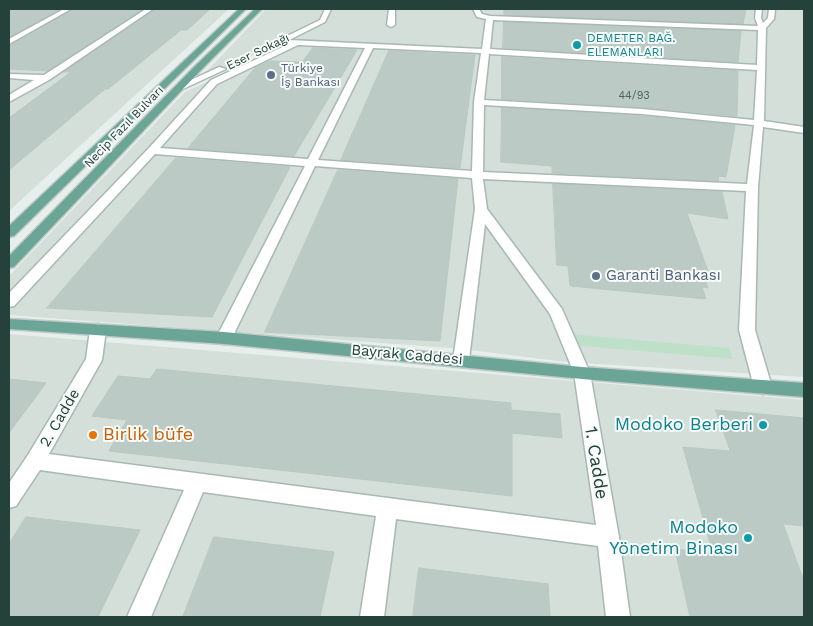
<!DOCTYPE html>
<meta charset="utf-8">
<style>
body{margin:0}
#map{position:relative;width:813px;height:626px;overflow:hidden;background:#e6efeb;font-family:"Work Sans",sans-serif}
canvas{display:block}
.frame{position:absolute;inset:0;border:10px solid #24423a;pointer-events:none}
</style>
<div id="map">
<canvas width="813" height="626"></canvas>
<div class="frame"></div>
</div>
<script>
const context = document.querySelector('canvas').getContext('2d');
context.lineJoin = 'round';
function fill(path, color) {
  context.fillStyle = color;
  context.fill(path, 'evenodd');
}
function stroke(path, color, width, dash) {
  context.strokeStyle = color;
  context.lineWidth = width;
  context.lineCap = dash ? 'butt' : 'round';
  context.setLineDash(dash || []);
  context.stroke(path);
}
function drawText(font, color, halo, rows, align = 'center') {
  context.font = font + ' "Work Sans",sans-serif';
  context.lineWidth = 4;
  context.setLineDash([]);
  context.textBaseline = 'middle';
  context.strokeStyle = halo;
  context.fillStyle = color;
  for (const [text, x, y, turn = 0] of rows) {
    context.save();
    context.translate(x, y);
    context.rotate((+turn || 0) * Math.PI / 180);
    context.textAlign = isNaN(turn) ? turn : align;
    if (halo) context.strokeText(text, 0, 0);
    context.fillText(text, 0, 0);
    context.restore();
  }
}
const built = new Path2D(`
 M9,9H229L9,211Z
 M266,9H804V377L566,362L462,349L9,315V276L185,92L292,41L286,40L209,76H202Z
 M9,334L804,400V617H9Z`);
const green = new Path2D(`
 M570,334L729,348L733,359L572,345Z`);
const building = new Path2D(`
 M9,9H61L9,37Z
 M73,9H143L47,71L9,69V46Z
 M155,9H210L187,30H181L108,89H105L9,170V118L71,72H64Z
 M519,9L613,10L611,9H746L743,24L504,15V10Z
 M504,22L741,31L738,62L503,48Z
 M313,48L357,50L294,156L188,148L255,68L270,61L302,62Z
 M389,51L475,55L460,168L341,160Z
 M502,57L738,71L737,116L642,107L502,99Z
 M502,108L642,116L735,125L726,177L718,176L719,181L552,173V166L501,162Z
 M176,158L290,167L212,317L47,308Z
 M338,170L458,179L440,341L265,332Z
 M553,184L722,192L728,219L687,213L709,274H703L708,288L702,287L706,299L570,286L568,266L557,265Z
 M157,369L511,403V410L560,414L562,438L512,433V496L109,451L127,420L92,416L118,376L150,379Z
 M9,379L46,383L9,433Z
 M716,410L804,418V526L783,524L804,581V617H690L675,549L713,554L683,447L730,451Z
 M26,517L140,530L98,617H9V544Z
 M214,537L334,552L320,617H183Z
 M419,568L548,584L550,617H413Z`);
const minor = new Path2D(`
 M64,9H71L9,44V39Z
 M146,9H153L49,80L9,102V95L34,80L9,78V74L44,75Z
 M325,9H331L325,22L289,40L482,49L486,19L477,17L473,9H479L482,14L490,16L758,26L755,18L756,9H762L761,18L763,23L768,18L769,9H775L774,19L766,28L764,121L804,127V133L763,127L758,188L755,330L772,387L769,392L763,394L757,392L754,387L739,330L746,191L483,179L487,209L562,309L590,373L619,537L630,617H606L598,546L396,519L384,617H360L376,516L203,492L151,617H127L184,490L40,470L16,506L9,508V483L28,455L86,359L90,330L93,326L98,324L103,326L106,330L102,360L49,454L596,525L574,373L550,314L485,224L469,360L467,364L461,366L455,364L453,360L475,209L472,178L315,166L232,338L230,342L224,344L218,342L216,338L305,166L155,154L14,306L9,307V293L148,149L211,80L287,45L275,42L320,20ZM493,20L758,30L757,65L490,49ZM298,45L365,48L308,159L160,148L217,84ZM373,48L481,53L474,102L472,171L318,160ZM489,54L757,70L754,120L642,109L484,100ZM484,105L642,114L754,125L747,184L483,172Z
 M389,9H395V25L391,27L387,25Z
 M219,67L226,69L183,89L176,87Z`);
const major = new Path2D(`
 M239,9H246L14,236L9,237V226Z
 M255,9H262L201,70L14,267L9,268V256L195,66Z
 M9,319L224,332L582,367L804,383V397L582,379L224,344L9,329Z`);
const markers = [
 [577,45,5,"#0f9aa8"],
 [271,75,5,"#5c6f8a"],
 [596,276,5,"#5c6f8a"],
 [763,425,5,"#0f9aa8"],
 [93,435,5,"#e8710a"],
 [748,538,5,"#0f9aa8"]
];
const farNumbernames = [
 ["44/93",634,96]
];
const farCulturenames = [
 ["DEMETER BAĞ.",587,38],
 ["ELEMANLARI",587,52]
];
const farStreetnames = [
 ["Eser Sokağı",258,52,-26],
 ["Necip Fazıl Bulvarı",124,127,-46]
];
const farServicenames = [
 ["Türkiye",281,68],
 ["İş Bankası",281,82]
];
const serviceNames = [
 ["Garanti Bankası",606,276]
];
const streetNames = [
 ["Bayrak Caddesi",407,355,5],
 ["2. Cadde",60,418,-60]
];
const nearCulturenames = [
 ["Modoko Berberi",753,425],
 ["Modoko",738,528],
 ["Yönetim Binası",738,549]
];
const nearFoodnames = [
 ["Birlik büfe",103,435]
];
const nearStreetnames = [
 ["1. Cadde",596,463,81]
];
fill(built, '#d4dfda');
fill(green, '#bfe0c8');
fill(building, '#bbcac4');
stroke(building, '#b8c9c2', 1);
stroke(minor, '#a8b8b2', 3);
stroke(major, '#c2cac8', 3);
fill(minor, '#fff');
fill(major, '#6aa596');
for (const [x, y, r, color] of markers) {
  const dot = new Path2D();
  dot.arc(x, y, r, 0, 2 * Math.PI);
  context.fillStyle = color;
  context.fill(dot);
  stroke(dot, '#f7fbf9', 2);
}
drawText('11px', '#4a645c', null, farNumbernames);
drawText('12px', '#0d838f', '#f7fbf9', farCulturenames, 'left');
drawText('12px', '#24423a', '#f7fbf9', farStreetnames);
drawText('12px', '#4e5e75', '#f7fbf9', farServicenames, 'left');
drawText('15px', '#4e5e75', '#f7fbf9', serviceNames, 'left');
drawText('15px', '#24423a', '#f7fbf9', streetNames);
drawText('18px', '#0d838f', '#f7fbf9', nearCulturenames, 'right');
drawText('18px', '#c56008', '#f7fbf9', nearFoodnames, 'left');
drawText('18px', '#24423a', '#f7fbf9', nearStreetnames);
</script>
